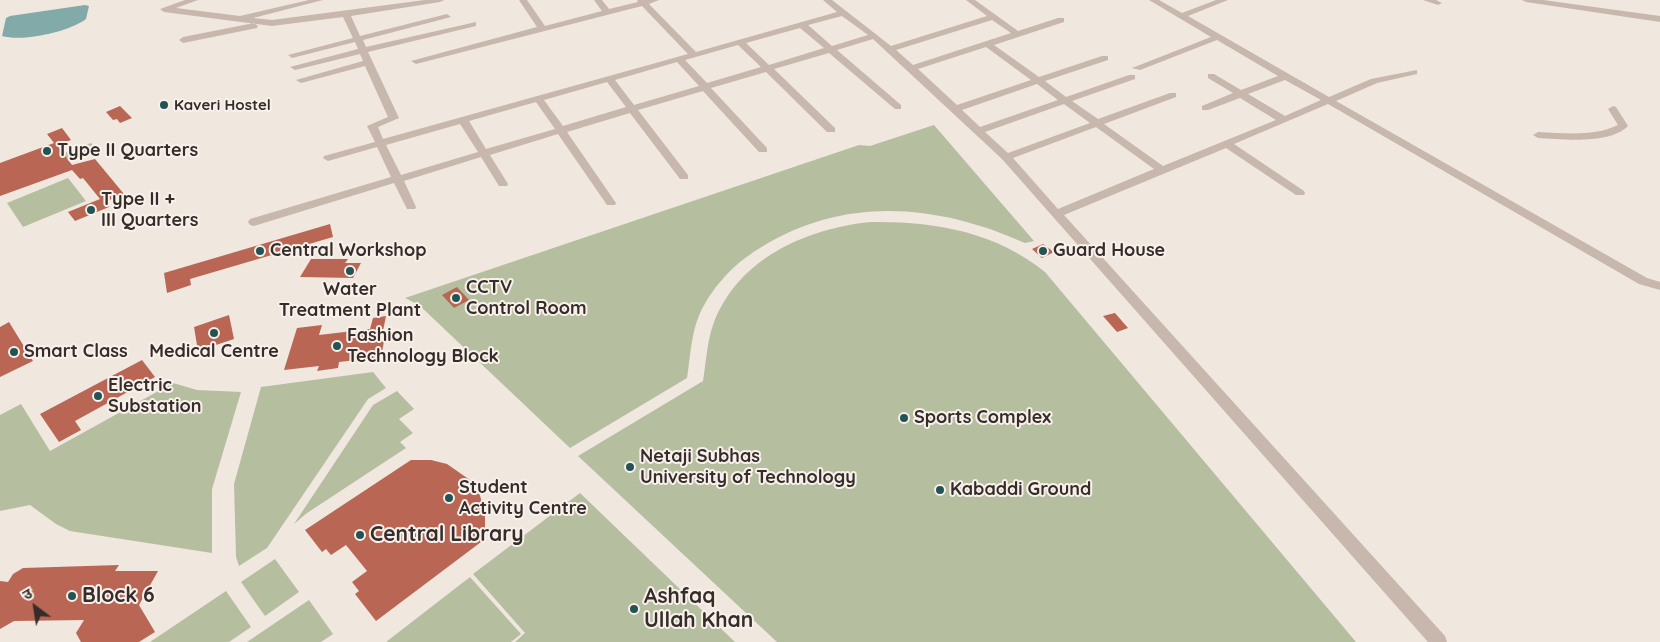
<!DOCTYPE html>
<meta charset="utf-8">
<style>
body{margin:0}
#map{position:relative;width:1660px;height:642px;overflow:hidden;background:#f0e7df;font-family:Quicksand,"Noto Sans Devanagari",sans-serif}
canvas{display:block}
.north{position:absolute;left:10px;top:582px;width:50px;height:50px;-webkit-text-stroke:4px #f8f1eb;paint-order:stroke;rotate:329deg;font-size:14px;font-weight:700;line-height:20px;text-align:center;color:#362d2a}
.north::after{content:'';display:block;margin:auto;width:18px;height:22px;background:#362d2a;clip-path:polygon(50% 0,100% 100%,50% 72%,0 100%)}
</style>
<div id="map">
<canvas width="1660" height="642"></canvas>
<div class="north">उ</div>
</div>
<script>
const context = document.querySelector('canvas').getContext('2d');
context.lineJoin = 'round';
function fill(path, color) {
  context.fillStyle = color;
  context.fill(path, 'evenodd');
}
function stroke(path, color, width, dash) {
  context.strokeStyle = color;
  context.lineWidth = width;
  context.lineCap = dash ? 'butt' : 'round';
  context.setLineDash(dash || []);
  context.stroke(path);
}
function drawText(font, color, halo, rows, align = 'center') {
  context.font = font + ' Quicksand,sans-serif';
  context.lineWidth = 4;
  context.setLineDash([]);
  context.textBaseline = 'middle';
  context.strokeStyle = halo;
  context.fillStyle = color;
  for (const [text, x, y, turn = 0] of rows) {
    context.save();
    context.translate(x, y);
    context.rotate((+turn || 0) * Math.PI / 180);
    context.textAlign = isNaN(turn) ? turn : align;
    if (halo) context.strokeText(text, 0, 0);
    context.fillText(text, 0, 0);
    context.restore();
  }
}
const green = new Path2D(`
 M934,125L1034,241L1025,243C938,204 844,195 760,248C733,264 710,289 698,318C691,337 690,358 687,378L570,448L419,305L405,298L859,145L870,146Z
 M91,143L97,149L18,180L0,177Z
 M68,178L86,201L23,227L7,203Z
 M870,222C932,221 995,231 1045,272L1356,642H777L578,456L703,381C706,363 707,342 713,325C737,259 805,229 870,222Z
 M373,372L386,388L368,399L267,548L239,566L236,557L234,484L261,387Z
 M173,383L197,390L241,392L212,489V553L70,531L56,524L30,505L0,511V415L21,404L50,451Z
 M397,391L414,409L399,419L413,433L400,442L406,448L307,513L294,524L373,405Z
 M580,493L735,642H515L525,633L473,574Z
 M275,559L299,592L265,616L241,582Z
 M470,577L521,634L511,642H386Z
 M226,591L251,627L229,642H150Z
 M309,600L333,634L321,642H247Z`);
const water = new Path2D(`
 M85,5L89,6L86,19C69,32 22,42 2,36L6,18L10,16Z`);
const building = new Path2D(`
 M120,106L132,118L120,123L117,119L113,120L106,112Z
 M62,128L71,140L57,145L72,165L95,159L124,194L107,201L109,207L75,221L68,212L100,199L83,178L80,179L72,170L0,196V163L54,143L47,134Z
 M330,224L333,237L190,279L191,285L167,293L164,273Z
 M1043,244L1054,252L1042,258L1032,249Z
 M311,259H348L345,263H361L353,278L300,277Z
 M457,287L469,300L454,308L442,295Z
 M1115,313L1128,328L1117,332L1103,316Z
 M229,315L234,339L198,351L194,327Z
 M386,316L383,331H386L381,357L339,362L338,368L317,371L319,366L284,370L297,328L322,325L319,335L370,329L373,318Z
 M9,322L33,361L0,377V327Z
 M142,360L155,377L75,421L81,430L59,442L40,414Z
 M411,460H431L447,464L470,480L479,492L485,514V539L376,621L355,594L359,591L352,582L367,571L346,545L331,555L326,549L322,552L305,530Z
 M119,565L115,571H158L139,605L155,632L139,642H81L76,633L84,620L14,621L0,629V581L8,582L13,574L23,568Z`);
const minor = new Path2D(`
 M185,0H198L176,8L240,16L309,0H323L253,18L272,20L425,0H444L440,2L351,16L360,36L447,14L451,17L363,40L366,47L476,22V26L368,52L399,118L378,127L383,139L688,54L642,6L416,64L411,61L537,27L519,0H527L545,26L602,11L594,0H602L609,9L638,2L637,0H659L649,4L696,52L837,12L823,0H832L891,46L987,16L966,0H975L1018,31L1058,18H1064V22L994,45L1039,77L1102,56H1108V60L1045,81L1066,97L1129,75H1135V79L1072,101L1098,119L1170,93H1176V97L1104,124L1163,166L1276,120L1240,98L1208,110H1202V106L1233,93L1208,78V74H1214L1241,90L1278,76L1217,40L1140,70L1132,68L1211,37L1149,0H1159L1182,13L1216,0H1228L1188,16L1329,97L1371,79L1417,70V74L1377,83L1336,101L1647,278L1660,282V290L1639,284L1328,104L1234,144L1304,191L1305,193L1304,195H1296L1226,148L1064,215L1445,636L1447,642H1428L1002,159L873,39L837,50L901,105V109H895L829,53L774,69L835,128V132H827L766,72L711,88L767,148V152H759L703,91L638,110L688,175V179H680L630,113L567,132L616,203L615,205H607L558,134L490,155L508,184L507,186H499L481,157L404,181L416,207L415,209H407L394,183L254,226L250,225L248,222L250,219L391,177L377,147L328,161L323,158L324,156L375,142L367,126L388,117L365,66L301,83L296,80L363,61L360,54L295,70L290,67L358,49L355,42L292,58L288,55L353,38L343,17L272,26L164,12L160,9ZM842,16L868,35L832,46L808,25ZM992,20L1011,33L913,65L896,50ZM800,28L824,48L769,65L746,43ZM738,45L761,67L707,83L685,60ZM986,47L1031,80L957,105L918,69ZM677,62L699,86L634,105L615,80ZM1285,80L1321,100L1285,116L1248,94ZM607,82L626,107L563,126L544,100ZM1037,84L1058,100L980,127L962,110ZM536,102L555,129L486,149L469,121ZM1064,104L1090,123L1008,153L985,132ZM460,124L478,152L401,175L386,145ZM1096,127L1154,169L1058,209L1013,158Z
 M1423,0H1436L1442,3L1438,5Z
 M1522,0H1543L1660,16V22L1526,2Z
 M254,23L258,26L257,28L183,43L179,40L183,37Z
 M1613,106L1616,107L1628,126C1609,145 1563,139 1538,138L1533,135L1538,132C1565,133 1593,137 1618,125L1608,109Z`);
const markers = [
 [164,105,5,"#245353"],
 [47,151,5,"#245353"],
 [91,210,5,"#245353"],
 [260,251,5,"#245353"],
 [1043,251,5,"#245353"],
 [350,271,5,"#245353"],
 [456,298,5,"#245353"],
 [214,333,5,"#245353"],
 [337,346,5,"#245353"],
 [14,352,5,"#245353"],
 [98,396,5,"#245353"],
 [904,418,5,"#245353"],
 [630,467,5,"#245353"],
 [940,490,5,"#245353"],
 [449,498,5,"#245353"],
 [360,535,5,"#245353"],
 [72,596,5,"#245353"],
 [634,609,5,"#245353"]
];
const farPoinames = [
 ["Kaveri Hostel",174,105]
];
const poiNames = [
 ["Type II Quarters",57,151],
 ["Type II +",101,200],
 ["III Quarters",101,221],
 ["Central Workshop",270,251],
 ["Guard House",1053,251],
 ["CCTV",466,288],
 ["Control Room",466,309],
 ["Water",350,290,"center"],
 ["Treatment Plant",350,311,"center"],
 ["Fashion",347,336],
 ["Technology Block",347,357],
 ["Smart Class",24,352],
 ["Medical Centre",214,352,"center"],
 ["Electric",108,386],
 ["Substation",108,407],
 ["Sports Complex",914,418],
 ["Netaji Subhas",640,457],
 ["University of Technology",640,478],
 ["Student",459,488],
 ["Activity Centre",459,509],
 ["Kabaddi Ground",950,490]
];
const nearPoinames = [
 ["Central Library",370,535],
 ["Block 6",82,596],
 ["Ashfaq",644,597],
 ["Ullah Khan",644,621]
];
fill(green, '#b6bea0');
fill(water, '#81aaa9');
fill(building, '#b96654');
fill(minor, '#c7b7ac');
for (const [x, y, r, color] of markers) {
  const dot = new Path2D();
  dot.arc(x, y, r, 0, 2 * Math.PI);
  context.fillStyle = color;
  context.fill(dot);
  stroke(dot, '#f8f1eb', 2);
}
drawText('bold 15px', '#362d2a', '#f8f1eb', farPoinames, 'left');
drawText('bold 18px', '#362d2a', '#f8f1eb', poiNames, 'left');
drawText('bold 21px', '#362d2a', '#f8f1eb', nearPoinames, 'left');
</script>
